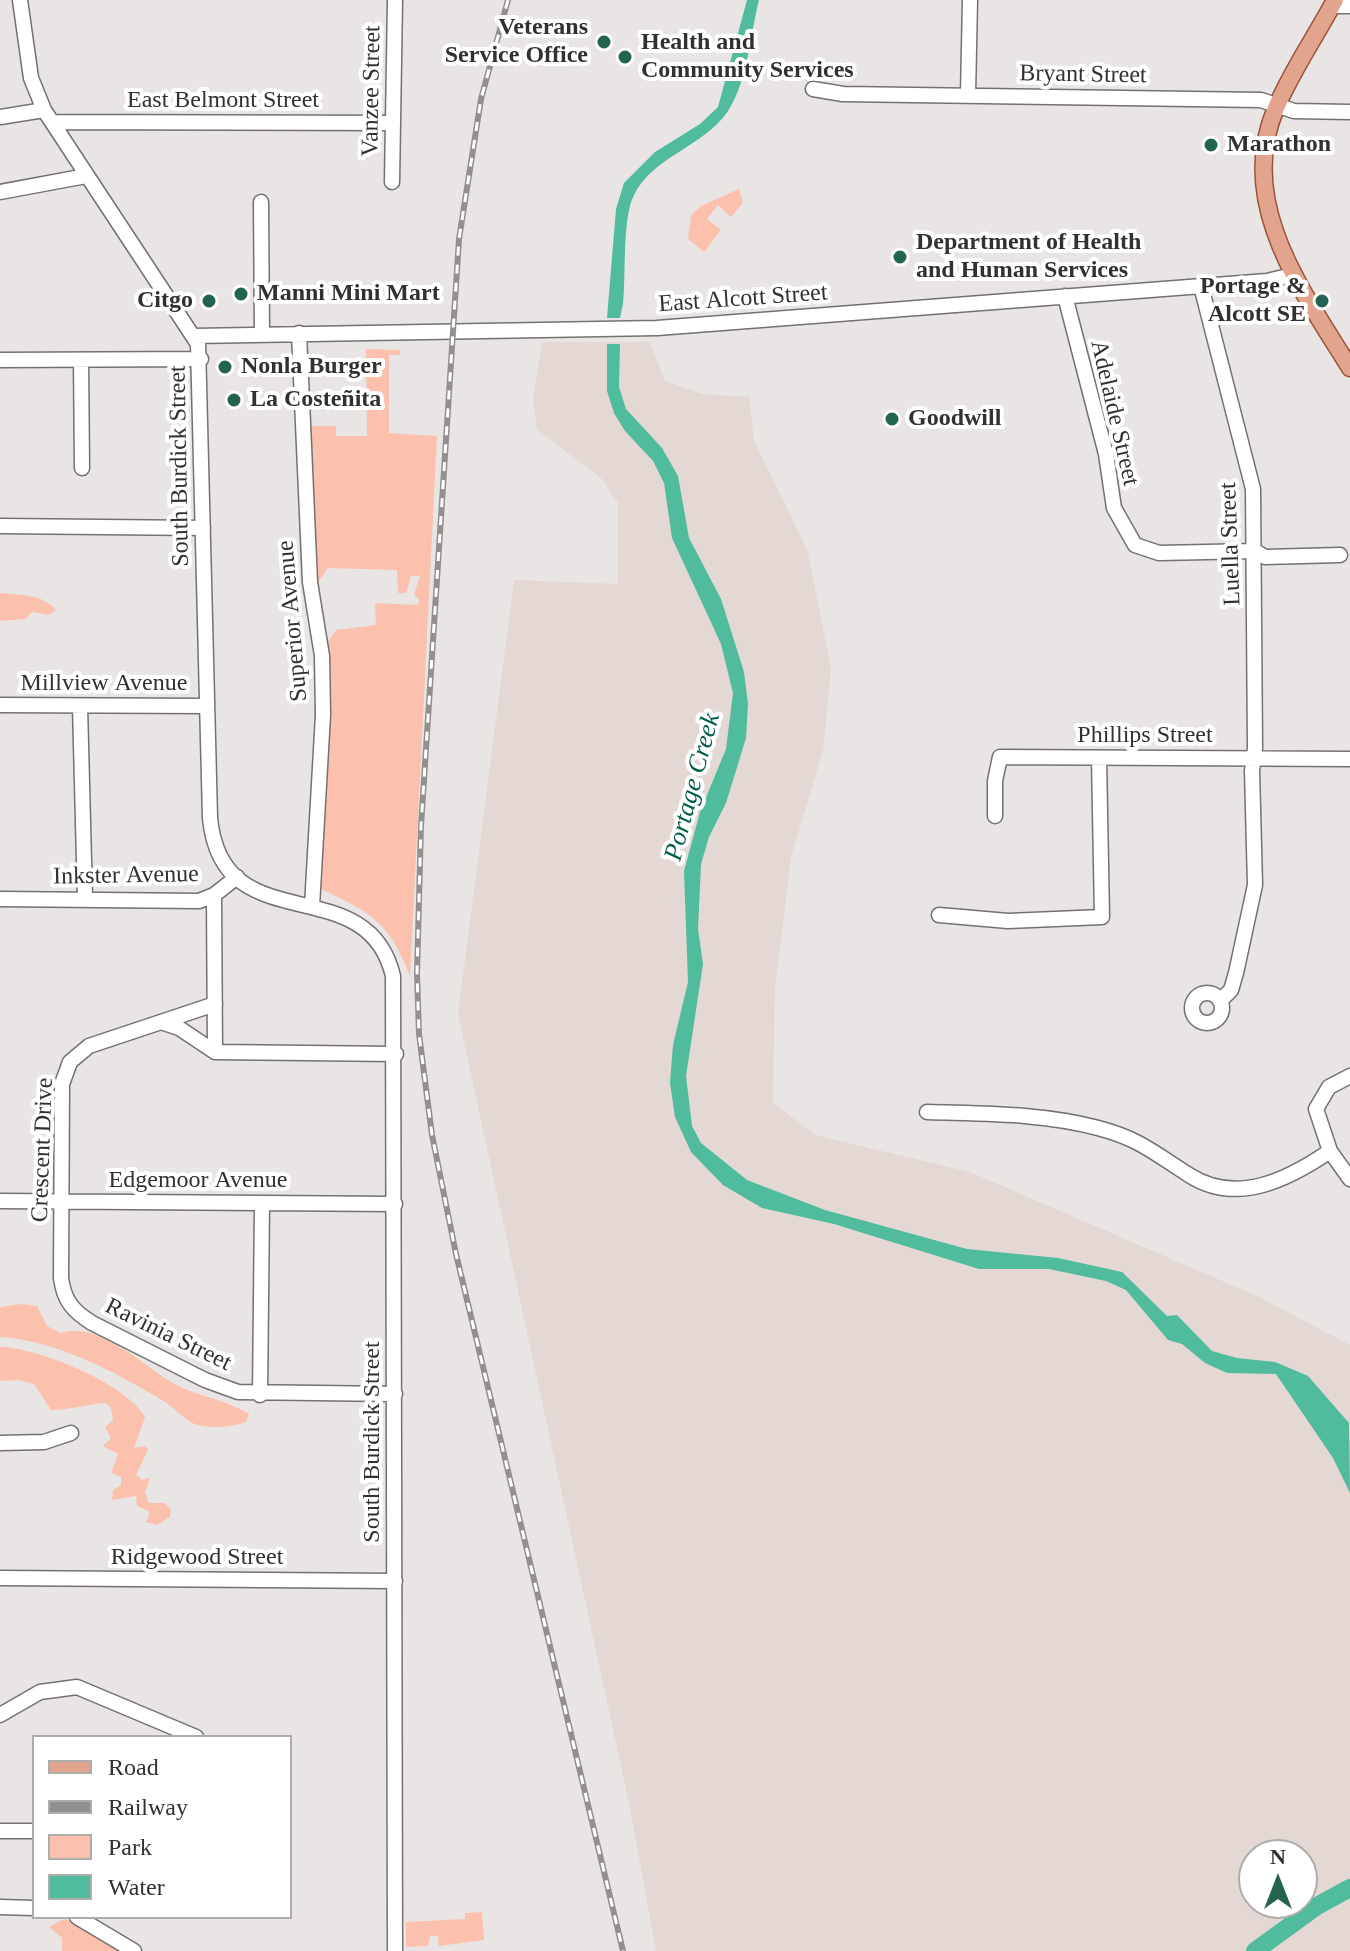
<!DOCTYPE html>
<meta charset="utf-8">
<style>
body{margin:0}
#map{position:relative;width:1350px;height:1951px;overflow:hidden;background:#e8e5e4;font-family:"Times New Roman",serif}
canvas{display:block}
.legend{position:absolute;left:32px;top:1735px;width:260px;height:184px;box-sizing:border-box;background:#fff;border:2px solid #adadac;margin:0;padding:10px 14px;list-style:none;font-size:24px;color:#323130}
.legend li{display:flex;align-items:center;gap:16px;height:40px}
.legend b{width:40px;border:2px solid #adadac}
.north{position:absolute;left:1238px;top:1839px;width:80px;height:80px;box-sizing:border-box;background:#fff;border:2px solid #adadac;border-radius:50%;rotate:0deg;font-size:22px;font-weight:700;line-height:32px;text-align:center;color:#323130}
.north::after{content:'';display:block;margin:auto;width:28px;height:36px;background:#226351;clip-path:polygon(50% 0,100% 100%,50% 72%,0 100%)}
</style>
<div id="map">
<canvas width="1350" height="1951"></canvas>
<ul class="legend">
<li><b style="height:10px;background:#e3a48e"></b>Road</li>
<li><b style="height:10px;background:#92908f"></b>Railway</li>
<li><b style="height:22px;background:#fcc1ac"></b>Park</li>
<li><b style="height:22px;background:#50bb9d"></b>Water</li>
</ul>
<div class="north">N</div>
</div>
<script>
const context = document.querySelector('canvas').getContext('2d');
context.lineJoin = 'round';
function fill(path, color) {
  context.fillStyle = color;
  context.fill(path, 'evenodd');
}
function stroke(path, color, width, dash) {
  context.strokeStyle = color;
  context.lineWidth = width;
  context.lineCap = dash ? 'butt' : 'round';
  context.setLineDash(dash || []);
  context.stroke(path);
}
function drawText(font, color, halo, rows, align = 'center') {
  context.font = font + ' "Times New Roman",serif';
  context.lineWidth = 8;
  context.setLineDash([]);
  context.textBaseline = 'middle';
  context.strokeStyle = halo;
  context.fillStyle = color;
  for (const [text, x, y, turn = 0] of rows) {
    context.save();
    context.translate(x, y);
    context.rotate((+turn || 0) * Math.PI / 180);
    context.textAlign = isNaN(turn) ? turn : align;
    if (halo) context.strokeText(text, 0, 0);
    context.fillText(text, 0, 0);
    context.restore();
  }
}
const built = new Path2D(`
 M542,342H650L665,381L702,394L749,397L754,441L807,549L831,668L823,751L791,857L775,989L773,1103L815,1135L970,1172L1257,1296L1350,1345V1951H656L629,1803L458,1014L514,580L618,584V503L602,479L537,430L533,399ZM1254,1855H1302V1903H1254Z`);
const green = new Path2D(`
 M739,189L743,203L731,217L718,205L707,219L721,230L704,252L688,239L691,215L701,206Z
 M366,349L400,350V355H389V433L437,436L410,976C389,921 371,913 321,889L327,767L325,646L336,630L376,625L375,603L418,605L419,600L414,594L420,576H411L406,593H398L397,570L328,568L317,584L306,426H336V436H367Z
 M0,593C19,595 43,594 56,610L49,615L32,612L26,619L0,621Z
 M21,1304L37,1306L47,1326L61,1333C101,1321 142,1366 175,1384C198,1397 223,1398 249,1414L246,1422C230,1427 214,1429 197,1425C186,1422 173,1406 162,1400C113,1371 58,1341 0,1337V1307Z
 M0,1347C37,1347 127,1384 145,1417L134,1448L145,1446L148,1450L136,1475L142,1480L150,1478L145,1492L149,1503H165L171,1509L170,1517L157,1525L146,1522L150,1512L137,1506L136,1496L112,1500L113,1490L121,1485V1477L111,1473L118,1454L103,1446L111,1438L105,1427L113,1420L111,1408L106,1403C87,1404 71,1410 51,1410L34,1384L18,1380L0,1381Z
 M482,1912L484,1940L439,1946L438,1936H430L428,1946L406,1947V1922L465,1919V1913Z
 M64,1919L83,1923L127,1951H62V1938L49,1927Z`);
const water = new Path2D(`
 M747,0H759C750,35 748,80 728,111C704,147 653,156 634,195C622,218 626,277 623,304L620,318H607L616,209L624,183L655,152L700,124L718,107Z
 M607,344H620L619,387L626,409L662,448L678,476L689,538L721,599L744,672L748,704L746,738L726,803L709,837L701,864L698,929L703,964L686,1076L692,1126L701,1143L747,1180L825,1210L967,1249L1058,1258L1122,1272L1167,1316L1177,1315L1212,1351L1237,1358L1275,1362L1308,1376L1349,1423L1350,1493L1333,1458L1276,1374L1227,1373L1205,1363L1182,1344L1168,1340L1126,1290L1106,1281L1049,1269H979L834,1224L762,1208L723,1185L691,1152L675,1117L670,1083L673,1045L688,982L684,871L700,812L726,749L733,693L721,644L672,538L664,483L653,461L625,431L614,413L607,391Z`);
const river = new Path2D(`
 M1255,1951L1317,1906L1350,1888`);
const minor = new Path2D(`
 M20,0L31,78L44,110L198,344L210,818C222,945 367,866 393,976L395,1951
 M1332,6H1350
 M813,89L843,94L1261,100L1294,111L1350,112
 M968,95L970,0
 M0,117L44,110
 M53,122L393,123
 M392,182L395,0
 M0,192L86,176
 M261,202L262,334
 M1201,286L1253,489L1255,748L1252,771L1255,885L1236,973L1231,990L1220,1001
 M1065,296L1106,454L1114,508L1135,545L1159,553L1255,551L1265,557L1340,555
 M299,333L310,582L322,656L323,715L312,906
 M194,336L657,328L1267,281L1292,275
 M0,360L201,359
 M81,360L82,468
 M0,526L203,528
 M0,705L207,706
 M80,706L85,900
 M995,816V781L1000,757L1350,759
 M214,895L215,1052
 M0,899L199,901L214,895L237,877
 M939,915L1008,921L1102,917L1099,758
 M1192 1008a15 15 0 1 1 30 0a15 15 0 1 1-30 0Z
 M161,1022L215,1004
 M215,1052L179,1028L161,1022L89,1046L70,1062L62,1084L61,1278C64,1301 73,1311 92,1323L205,1380L238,1392L395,1394
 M215,1052L396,1054
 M1350,1076L1329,1087L1316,1109L1330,1151L1350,1179
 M927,1112C983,1114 1043,1113 1098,1128C1140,1139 1154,1153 1189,1175C1237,1206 1289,1179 1330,1151
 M0,1201L395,1204
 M260,1395L262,1204
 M0,1443L44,1442L71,1433
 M0,1578L395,1581
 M0,1715L40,1692L77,1687L196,1737
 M0,1831H34
 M0,1907L34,1908
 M77,1917L134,1951`);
const major = new Path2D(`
 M1335,0C1316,36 1292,70 1276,108C1235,202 1303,292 1350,368`);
const rail = new Path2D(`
 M508,0L481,99L459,239L421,826L417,973L419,1034L432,1135L456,1254L623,1951`);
const markers = [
 [604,42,8,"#226351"],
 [625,57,8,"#226351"],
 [1211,145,8,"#226351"],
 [900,257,8,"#226351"],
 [241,294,8,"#226351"],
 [209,301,8,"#226351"],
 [1322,301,8,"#226351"],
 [225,367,8,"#226351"],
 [234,400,8,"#226351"],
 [892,419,8,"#226351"]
];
const poiNames = [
 ["Veterans",588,28,"right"],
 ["Service Office",588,56,"right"],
 ["Health and",641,43],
 ["Community Services",641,71],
 ["Marathon",1227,145],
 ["Department of Health",916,243],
 ["and Human Services",916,271],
 ["Portage &",1306,287,"right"],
 ["Alcott SE",1306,315,"right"],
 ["Manni Mini Mart",257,294],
 ["Citgo",193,301,"right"],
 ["Nonla Burger",241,367],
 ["La Costeñita",250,400],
 ["Goodwill",908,419]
];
const streetNames = [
 ["Bryant Street",1083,75,1],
 ["Vanzee Street",372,91,-89],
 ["East Belmont Street",223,101],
 ["East Alcott Street",743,299,-4],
 ["Adelaide Street",1114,413,77],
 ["South Burdick Street",180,466,-91],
 ["Luella Street",1231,544,-92],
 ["Superior Avenue",293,621,-95],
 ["Millview Avenue",104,684],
 ["Phillips Street",1145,736],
 ["Inkster Avenue",126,876,-1],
 ["Crescent Drive",43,1150,-88],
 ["Edgemoor Avenue",198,1181],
 ["Ravinia Street",168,1335,26],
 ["South Burdick Street",373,1442,-90],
 ["Ridgewood Street",197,1558]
];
const waterNames = [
 ["Portage Creek",693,787,-75]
];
fill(built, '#e3d8d4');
fill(green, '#fcc1ac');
fill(water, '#50bb9d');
stroke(river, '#50bb9d', 18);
stroke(minor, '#747170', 17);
stroke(major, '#99553c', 19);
stroke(minor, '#fff', 14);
stroke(major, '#e3a48e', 16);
stroke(rail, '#92908f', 6);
stroke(rail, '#fff', 3, [9]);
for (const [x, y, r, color] of markers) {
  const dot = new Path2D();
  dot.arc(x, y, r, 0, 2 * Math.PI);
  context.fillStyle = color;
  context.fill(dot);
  stroke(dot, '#fff', 3);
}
drawText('bold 24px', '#323130', '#fff', poiNames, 'left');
drawText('24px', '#323130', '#fff', streetNames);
drawText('italic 26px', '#005d49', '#fff', waterNames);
</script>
